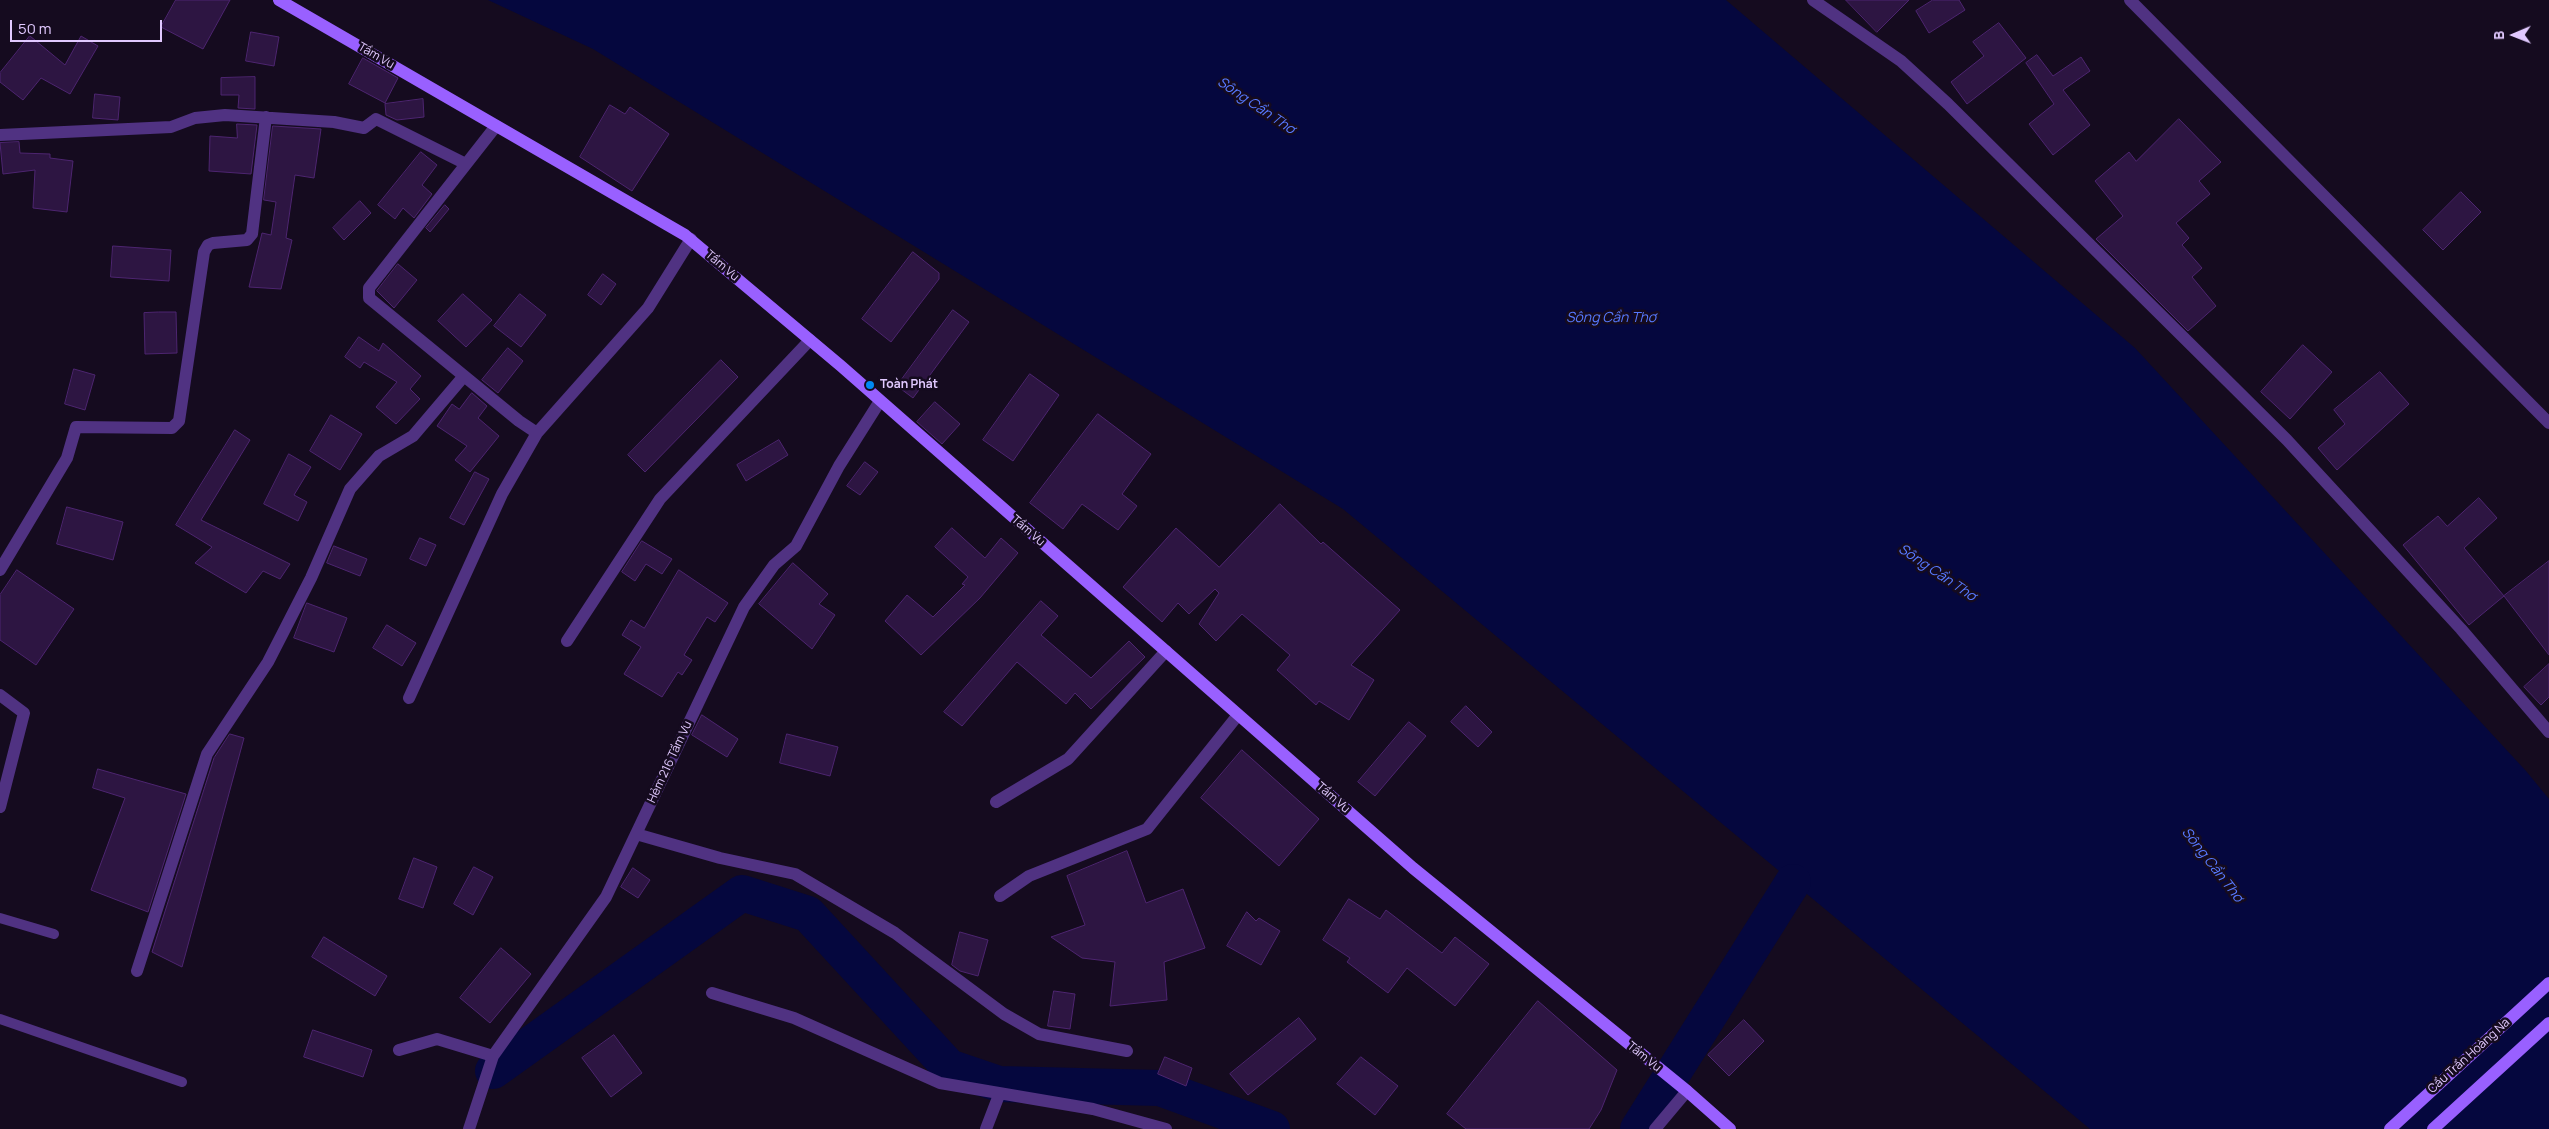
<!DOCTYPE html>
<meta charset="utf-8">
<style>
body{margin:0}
#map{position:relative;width:2549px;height:1129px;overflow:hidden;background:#150b1f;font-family:Manrope,sans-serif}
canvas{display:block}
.north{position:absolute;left:2489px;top:10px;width:50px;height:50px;-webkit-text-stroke:4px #150b1f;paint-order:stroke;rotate:269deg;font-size:14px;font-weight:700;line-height:20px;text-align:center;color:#e1c9ff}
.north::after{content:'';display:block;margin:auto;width:18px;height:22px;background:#e1c9ff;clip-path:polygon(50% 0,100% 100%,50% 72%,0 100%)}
.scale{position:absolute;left:10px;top:20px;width:152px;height:22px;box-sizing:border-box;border:2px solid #e1c9ff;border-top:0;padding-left:6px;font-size:15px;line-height:18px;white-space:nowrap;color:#e1c9ff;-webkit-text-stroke:4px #150b1f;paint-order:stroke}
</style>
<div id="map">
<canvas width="2549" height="1129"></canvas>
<div class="north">B</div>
<div class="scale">50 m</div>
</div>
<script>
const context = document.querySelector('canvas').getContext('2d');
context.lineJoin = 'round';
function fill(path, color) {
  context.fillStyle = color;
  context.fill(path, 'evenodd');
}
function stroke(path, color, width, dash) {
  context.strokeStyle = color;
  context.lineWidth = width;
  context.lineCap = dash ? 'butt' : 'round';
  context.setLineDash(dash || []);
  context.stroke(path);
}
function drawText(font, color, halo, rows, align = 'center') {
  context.font = font + ' Manrope,sans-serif';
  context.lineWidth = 5;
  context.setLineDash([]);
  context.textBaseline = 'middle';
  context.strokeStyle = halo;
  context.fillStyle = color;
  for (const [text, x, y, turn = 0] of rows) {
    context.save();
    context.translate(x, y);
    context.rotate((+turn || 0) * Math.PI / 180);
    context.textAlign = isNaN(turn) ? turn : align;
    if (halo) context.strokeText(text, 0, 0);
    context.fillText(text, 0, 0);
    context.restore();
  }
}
const water = new Path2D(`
 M488,0H1726L2135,348L2526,771L2549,799V1129H2090L1343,509L593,49Z`);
const river = new Path2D(`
 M493,1071L742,893L808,914L949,1067L999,1084L1160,1088L1272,1129
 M1638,1129L1793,882`);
const building = new Path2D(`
 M176,0H230L203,49L161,27Z
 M1846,0H1909L1877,32Z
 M1933,0H1959L1965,10L1929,33L1916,11Z
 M1999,23L2026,58L1967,104L1951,82L1984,56L1973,42Z
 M251,32L279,37L274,66L246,61Z
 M30,36L65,65L81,36L98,46L70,94L41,78L23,100L0,82V73Z
 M2037,55L2053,76L2081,57L2090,71L2063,90L2090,125L2053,155L2029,124L2054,104L2026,63Z
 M363,58L398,78L385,103L349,84Z
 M255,77V109L238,108L239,95H221V78Z
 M95,94L120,97L118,120L93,118Z
 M423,99L424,117L397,120L386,115L385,104Z
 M610,105L625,114L630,107L669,134L632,191L580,157Z
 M2179,119L2221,162L2199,181L2210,194L2176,223L2189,238L2182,245L2202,268L2192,277L2216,306L2188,331L2096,239L2123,216L2095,181L2129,152L2136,161Z
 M237,124L257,125L251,174L209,171L210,136L237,138Z
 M273,126L321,129L314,178L295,175L286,238L292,240L281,289L249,287L262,233L271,235L276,202L264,200Z
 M19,142L20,153L50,154V158L73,161L67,212L33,208L35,170L3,174L0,143Z
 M421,152L437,165L422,185L432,194L414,218L403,208L395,219L378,205Z
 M2461,192L2481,212L2443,250L2423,230Z
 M360,201L371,213L344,240L333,228Z
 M445,205L449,209L430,232L426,228Z
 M113,246L171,250L169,281L111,277Z
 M913,252L939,273V279L891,342L862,319Z
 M398,264L417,280L394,308L377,291Z
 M603,274L616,284L601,305L588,295Z
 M463,294L492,320L466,347L438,321Z
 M520,294L546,315L521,347L494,326Z
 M953,310L969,322L913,398L897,386Z
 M159,312H176L177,353L145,354L144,313Z
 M359,337L379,351L383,343L421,376L410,389L420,399L396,424L376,407L397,382L364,362L360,368L345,357Z
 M2303,345L2332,372L2290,419L2261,392Z
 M508,348L523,361L498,393L482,380Z
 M721,360L738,377L645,472L628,455Z
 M74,369L95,375L85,410L65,404Z
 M2380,372L2409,404L2337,470L2318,448L2345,424L2334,410Z
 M1030,374L1059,395L1013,461L983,440Z
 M472,393L487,406L478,418L499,436L470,472L455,460L467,446L437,426L452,404L459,409Z
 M935,402L960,424L942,444L917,422Z
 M1098,414L1151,454L1122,494L1137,506L1118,530L1082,504L1063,529L1030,503Z
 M331,415L362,434L340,470L310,451Z
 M235,430L250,440L201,520L290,564L280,579L263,571L246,593L195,563L212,547L176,525Z
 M779,440L788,455L746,481L737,465Z
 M289,454L311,467L294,495L307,502L298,521L264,504Z
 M865,462L878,472L860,495L847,486Z
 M475,472L489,479L464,525L450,518Z
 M2479,498L2497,518L2464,548L2504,596L2469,625L2403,545L2438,516L2447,526Z
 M1280,504L1321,544L1323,542L1400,610L1351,665L1374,680L1349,720L1319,701L1316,705L1277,670L1290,655L1242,614L1216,641L1199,624L1219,593L1215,589L1189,614L1178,603L1162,622L1123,587L1176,528L1219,567Z
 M67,507L123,522L113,560L57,544Z
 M952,528L985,558L1001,538L1018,553L980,598L921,655L885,621L907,595L933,617L965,585L962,584L968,577L935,547Z
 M420,538L436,545L426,566L410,559Z
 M642,541L672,559L662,574L646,564L635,581L622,572Z
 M334,546L367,559L360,576L327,563Z
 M2549,561V655L2504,596Z
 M793,563L828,594L819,604L835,615L812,649L759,604Z
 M17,570L74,609L36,665L0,640V595Z
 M679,570L728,603L715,622L707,617L684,655L692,660L682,675L678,672L662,697L624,674L641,647L622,635L631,620L644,628Z
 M1041,601L1058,616L1041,635L1091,678L1129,641L1145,657L1091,709L1075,693L1066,704L1017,662L962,726L944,712Z
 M307,603L347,618L334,652L294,638Z
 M387,625L416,643L402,666L373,648Z
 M2549,664V697L2541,705L2524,687Z
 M1466,706L1492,732L1478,747L1451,722Z
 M702,715L738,739L727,757L692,735Z
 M1409,722L1426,736L1375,796L1358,782Z
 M230,734L244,738L182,967L152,952L214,758Z
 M787,734L838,747L830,776L780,763Z
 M1242,750L1319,819L1279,866L1201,798Z
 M98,769L186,794L148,912L91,890L125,798L93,788Z
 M1127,851L1146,903L1183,889L1205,948L1164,962L1167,1000L1110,1006L1115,962L1082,958L1051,937L1085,925L1067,876Z
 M414,858L437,867L423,908L399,899Z
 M474,867L493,877L473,915L454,904Z
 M633,868L650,880L638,898L621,887Z
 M1349,899L1380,919L1386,910L1442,953L1455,937L1489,964L1455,1006L1407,968L1388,993L1347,962L1350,958L1323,940Z
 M1247,912L1256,921L1259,918L1280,931L1261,965L1227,946Z
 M960,932L988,940L978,976L960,971L952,965Z
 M324,937L387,976L375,996L312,957Z
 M501,948L531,974L490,1023L460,998Z
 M1054,991L1075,994L1070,1029L1048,1026Z
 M1538,1001L1617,1070L1601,1110L1589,1129H1466L1447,1114Z
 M1299,1018L1316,1039L1248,1095L1230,1074Z
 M1744,1020L1764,1041L1729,1076L1708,1055Z
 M313,1030L372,1050L363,1077L304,1057Z
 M614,1035L642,1073L611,1097L582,1058Z
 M1165,1057L1192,1068L1186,1086L1158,1074Z
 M1361,1057L1398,1086L1375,1115L1337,1084Z`);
const lane = new Path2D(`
 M0,918L54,934
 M0,1019L182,1082`);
const street = new Path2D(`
 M1813,0L1901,61L1948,104L2287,440L2461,629L2549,732
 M2130,0L2549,423
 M496,126L369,288V298L519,421L537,433L648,308L691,239
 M0,135L171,127L195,118L225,115L334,122L364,128L376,119L466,164
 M0,570L67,458L76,427L172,428L179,421L204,252L208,245L213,243L247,240L252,234L266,117
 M567,641L660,499L810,340
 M0,695L24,713L0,807
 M409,698L502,494L537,433
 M996,802L1068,759L1166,651
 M636,834L720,858L795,874L895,933L1004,1014L1039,1034L1127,1051
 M1000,896L1029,876L1147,829L1238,715
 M137,971L207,754L268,662L311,578L350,489L379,456L413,436L464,376
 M712,993L794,1018L940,1083L1093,1109L1166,1129
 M399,1050L437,1039L493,1056
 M469,1129L493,1056L606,897L744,607L774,565L796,546L839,466L880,401
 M986,1129L999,1095
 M1655,1129L1687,1091`);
const secondary = new Path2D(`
 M279,0L685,235L841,366L1413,868L1687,1091L1730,1129
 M2390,1129L2549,983
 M2433,1129L2549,1023`);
const markers = [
 [870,385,5,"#0089f4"]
];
const streetNames = [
 ["Tầm Vu",376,56,30],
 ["Tầm Vu",722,266,40],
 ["Tầm Vu",1028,531,41],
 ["Hẻm 216 Tầm Vu",670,762,-65],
 ["Tầm Vu",1333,798,41],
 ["Cầu Trần Hoàng Na",2469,1056,-42],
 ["Tầm Vu",1644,1057,39]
];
const poiNames = [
 ["Toàn Phát",880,385]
];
const waterNames = [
 ["Sông Cần Thơ",1256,106,34],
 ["Sông Cần Thơ",1611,318],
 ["Sông Cần Thơ",1937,573,34],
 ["Sông Cần Thơ",2212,865,52]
];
fill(water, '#05073e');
stroke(river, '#05073e', 36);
fill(building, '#2d1542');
stroke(building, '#4d2570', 1);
stroke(lane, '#503282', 10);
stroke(street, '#503282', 12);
stroke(secondary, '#9960ff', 12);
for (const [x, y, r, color] of markers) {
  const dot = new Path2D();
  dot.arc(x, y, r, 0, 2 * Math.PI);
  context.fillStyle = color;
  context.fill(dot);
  stroke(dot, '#150b1f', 2);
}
drawText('12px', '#e1c9ff', '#150b1f', streetNames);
drawText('bold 12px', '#e1c9ff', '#150b1f', poiNames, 'left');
drawText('italic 14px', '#5779ff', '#150b1f', waterNames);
</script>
